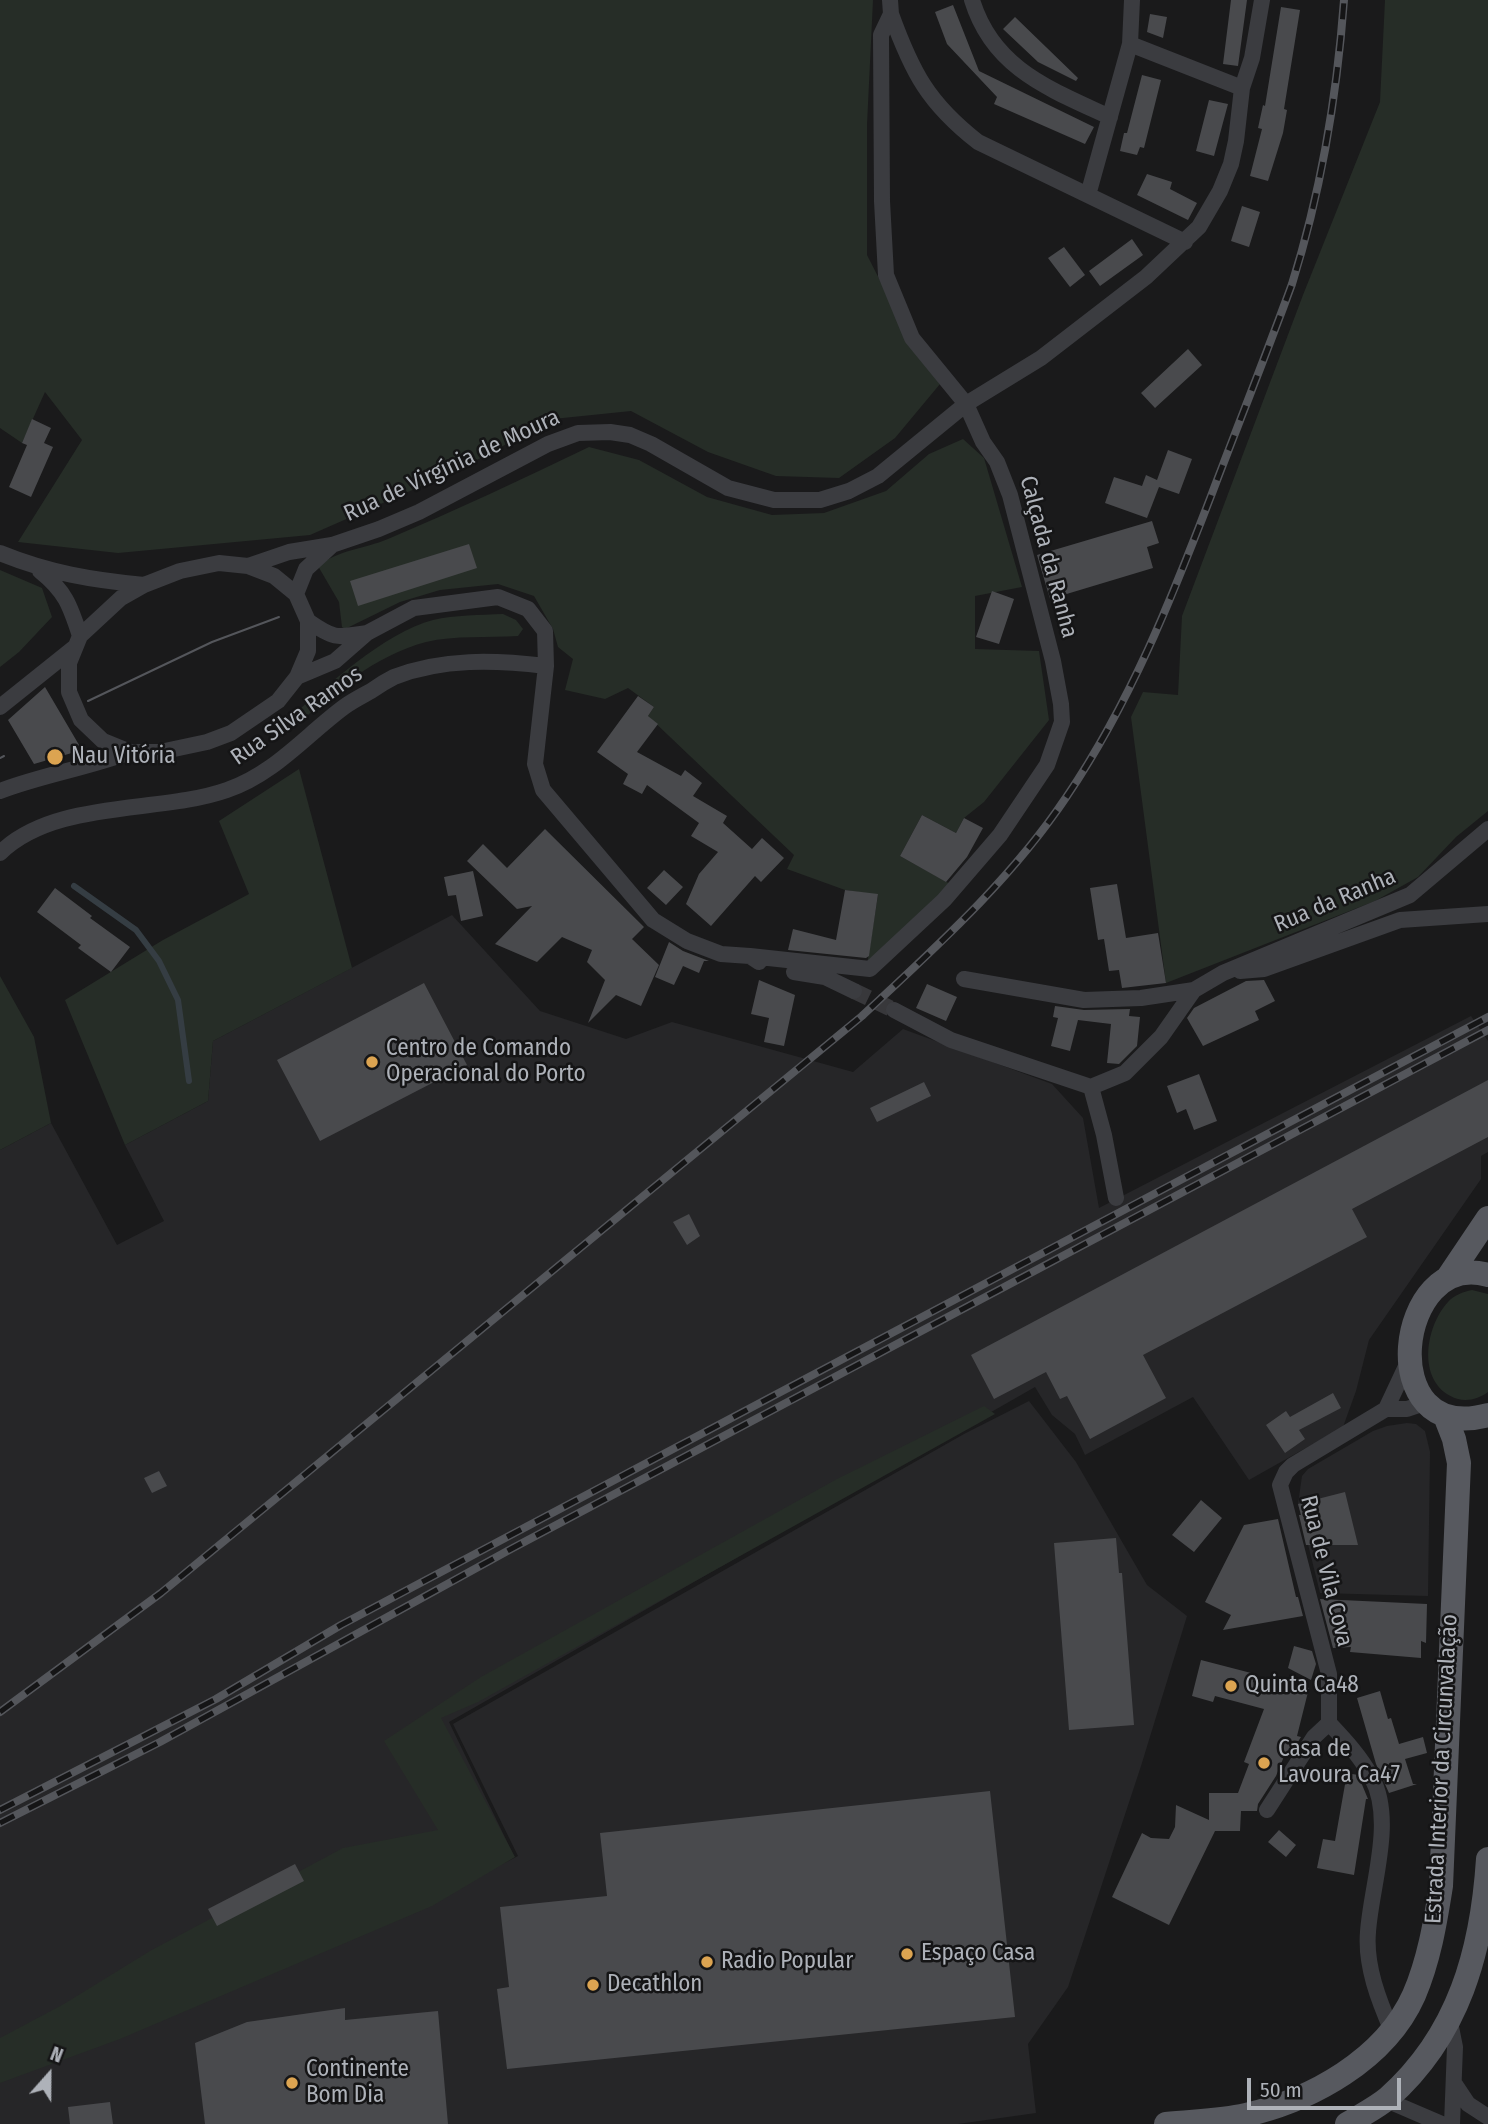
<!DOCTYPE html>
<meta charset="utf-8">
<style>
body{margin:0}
#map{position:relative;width:1488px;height:2124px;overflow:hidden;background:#1a1a1b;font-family:"Fira Sans Condensed",sans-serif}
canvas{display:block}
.north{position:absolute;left:14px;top:2040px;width:70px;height:70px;-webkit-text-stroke:5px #151516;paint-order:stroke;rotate:21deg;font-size:19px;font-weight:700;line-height:28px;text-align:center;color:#aeb2b9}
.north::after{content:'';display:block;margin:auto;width:24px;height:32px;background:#aeb2b9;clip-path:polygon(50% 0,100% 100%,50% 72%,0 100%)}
.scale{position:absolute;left:1247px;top:2078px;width:154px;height:32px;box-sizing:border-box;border:4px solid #aeb2b9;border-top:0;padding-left:9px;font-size:21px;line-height:24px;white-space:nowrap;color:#aeb2b9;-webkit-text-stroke:5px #151516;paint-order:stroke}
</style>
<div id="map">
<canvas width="1488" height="2124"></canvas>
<div class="north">N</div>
<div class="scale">50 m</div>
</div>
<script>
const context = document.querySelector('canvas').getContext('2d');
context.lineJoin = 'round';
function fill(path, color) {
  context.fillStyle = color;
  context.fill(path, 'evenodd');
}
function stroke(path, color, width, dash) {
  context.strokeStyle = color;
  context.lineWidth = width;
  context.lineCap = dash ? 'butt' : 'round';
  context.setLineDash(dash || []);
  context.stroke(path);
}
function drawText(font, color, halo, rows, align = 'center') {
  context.font = font + ' "Fira Sans Condensed",sans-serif';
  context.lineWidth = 5;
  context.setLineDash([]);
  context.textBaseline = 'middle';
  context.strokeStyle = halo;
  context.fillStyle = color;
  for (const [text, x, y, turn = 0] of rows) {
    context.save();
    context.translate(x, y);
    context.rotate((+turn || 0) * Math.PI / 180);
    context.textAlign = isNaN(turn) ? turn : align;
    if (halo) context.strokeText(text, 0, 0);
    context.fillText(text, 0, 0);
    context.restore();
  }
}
const built = new Path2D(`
 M452,915L540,1011L626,1039L672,1022L853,1072L903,1029L1052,1084L1083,1118L1099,1208L1471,1016L1488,1041V1152L1481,1156V1179L1369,1340L1356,1391L1343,1427L1249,1480L1193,1397L1085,1455L1075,1434L1052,1415L1035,1387L449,1722L513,1854L326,1945L402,1915L518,1856L453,1724L964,1434L1029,1401L1076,1462L1147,1585L1187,1616L1141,1766L1068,1987L1028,2044L1036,2113L958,2124H0V1150L51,1123L117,1245L164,1221L125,1145L208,1101L213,1041Z
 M1407,1423L1416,1424L1425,1431L1430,1452L1428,1596L1320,1593L1298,1504L1302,1476L1308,1469L1373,1431L1387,1426Z`);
const green = new Path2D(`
 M0,0H873L867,125V255L918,355L940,384L895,438L839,478L776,476L708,452L631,411L553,419L460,469L310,535L118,553L18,542L82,440L45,392L22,443L0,428Z
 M1385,0H1488V811L1456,837L1418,877L1375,901L1166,983L1131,717L1143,692L1178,695L1182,616L1303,295L1380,102Z
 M963,439L984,458L1022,587L975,596V649L1039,651L1049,720L984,802L964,818L956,833L922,815L900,856L952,885L867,965L878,895L845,890L787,869L794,855L648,716L654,707L628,688L605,699L565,690L573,659L558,647L553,629L534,596L498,584L440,590L400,602L345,629L342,627L339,602L318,566C338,550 364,549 388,539C456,510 523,479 589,447L639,460L707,497L772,515L824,513L886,491L929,454Z
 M0,570L42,588L52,617L19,652L0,667Z
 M503,614L516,620L523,629L518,636C488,638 455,635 426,642C374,656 334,691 295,727L287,720C325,688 385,632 433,620C455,615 480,615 503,614Z
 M299,769L352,968L213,1041L208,1101L125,1145L65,1000L163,940L249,894L219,821Z
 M0,976L34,1037L51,1123L0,1150Z
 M1472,1290L1488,1294V1392C1480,1398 1468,1402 1458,1399C1416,1386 1424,1328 1448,1302C1454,1295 1463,1292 1472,1290Z
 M984,1406L995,1414L478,1702L441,1718L515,1857L432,1906L120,2039L0,2083V2038L64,2004L150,1951L343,1848L438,1830L384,1741L481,1677L837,1479Z`);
const stream = new Path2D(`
 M74,886L136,930L159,961L178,1000L189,1081`);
const building = new Path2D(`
 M1231,0H1247L1238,66L1223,64Z
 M953,5L979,71L1094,127L1085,144L994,104L997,97L947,44L935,12Z
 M1281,7L1300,10L1284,109L1287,110L1283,133L1268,181L1250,176L1262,129L1258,128L1263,105L1265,106Z
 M1150,14L1167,17L1163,38L1147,32Z
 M1015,17L1078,78L1076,81L1038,62L1003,29Z
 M1142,75L1161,80L1144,148L1140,147L1137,155L1120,151L1124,133H1127Z
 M1209,100L1228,104L1214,156L1196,151Z
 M1147,174L1172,182L1170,189L1197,203L1188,220L1137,195Z
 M1242,206L1260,212L1249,247L1231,241Z
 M1132,239L1143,255L1100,286L1089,271Z
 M1064,247L1085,275L1070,287L1048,258Z
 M1188,349L1202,365L1155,408L1141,393Z
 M32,419L51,428L44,443L53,447L31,497L9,487L27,445L22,443Z
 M1168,450L1192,459L1179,494L1159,487L1147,518L1105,503L1114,477L1142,486L1146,475L1157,480Z
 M1152,521L1159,543L1147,547L1153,568L1050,599L1037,555Z
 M469,544L477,568L358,606L350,581Z
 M992,591L1014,599L999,644L976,637Z
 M45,687L82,750L34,764L8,720Z
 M638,696L654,707L648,716L658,724L637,752L681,776L685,770L702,783L693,796L727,816L723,823L752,849L762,838L784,858L761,882L755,876L711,926L686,904L699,874L718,852L691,836L699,823L647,785L642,794L623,784L628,774L597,752Z
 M922,815L956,833L964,818L983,828L967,857L946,882L900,856Z
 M545,829L644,927L632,939L659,965L641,1006L616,995L588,1023L605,980L587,962L592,950L562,937L537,962L495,944L532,906L517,909L467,861L483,844L507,868Z
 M664,870L683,887L666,905L647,888Z
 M473,871L483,916L461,921L456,895L448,896L444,877Z
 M1117,884L1126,938L1158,933L1166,983L1122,988L1119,970L1109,971L1104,939L1098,940L1090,888Z
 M55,888L92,916L90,918L130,947L111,972L78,948L81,945L37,912Z
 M845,890L878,894L869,956L866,958L788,950L793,929L836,940Z
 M669,942L683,951L709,961H704L699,973L683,966L674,985L655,977Z
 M759,980L795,995L784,1046L764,1042L769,1018L751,1014Z
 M1264,980L1275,1001L1255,1011L1259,1020L1203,1046L1187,1018L1194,1008L1246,981Z
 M424,983L467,1065L320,1141L277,1060Z
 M927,984L957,997L946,1021L916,1008Z
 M1055,1006L1084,1010L1130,1009L1129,1016L1140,1017L1137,1046L1119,1064L1107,1063L1111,1024L1078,1020L1070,1051L1051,1046L1058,1018L1053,1017Z
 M1199,1074L1217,1121L1194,1130L1186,1109L1177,1113L1167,1086Z
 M1488,1080V1137L1352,1209L1367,1237L1143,1355L1166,1398L1090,1439L1067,1396L1060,1399L1046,1372L994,1399L971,1355Z
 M924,1082L931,1096L877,1122L870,1108Z
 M689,1214L700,1236L687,1245L673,1222Z
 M1333,1393L1341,1408L1299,1430L1305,1439L1285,1453L1266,1425L1286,1411L1290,1417Z
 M159,1471L167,1486L152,1493L144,1478Z
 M1345,1492L1358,1545H1306L1299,1515H1301L1298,1504Z
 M1201,1500L1222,1518L1194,1552L1172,1535Z
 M1278,1519L1296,1597H1298L1303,1616L1223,1630L1231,1615L1205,1602L1244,1525Z
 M1116,1538L1119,1573H1122L1134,1725L1069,1730L1054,1543Z
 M1320,1599L1427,1604L1426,1643L1421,1641V1658L1350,1652L1351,1647L1333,1648Z
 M1294,1646L1312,1651L1316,1664L1311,1680L1288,1668Z
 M1201,1660L1255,1674L1253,1682L1283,1690L1285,1682L1309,1688L1297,1736L1301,1737L1289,1756L1285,1754L1276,1776L1258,1804L1257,1811H1241L1240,1831H1215L1169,1925L1112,1897L1142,1833L1151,1838L1169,1839L1175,1827L1176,1805L1209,1820V1793H1238L1249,1764L1244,1762L1264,1709L1215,1696L1213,1702L1192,1696Z
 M1380,1691L1388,1719L1391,1718L1399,1744L1423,1737L1427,1753L1405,1759L1413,1784H1417L1389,1793L1376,1764L1357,1698Z
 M1347,1773L1358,1775L1368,1799H1366L1354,1875L1317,1868L1323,1839L1335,1841Z
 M990,1791L1015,2017L507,2069L497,1989L509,1987L500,1907L607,1896L600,1833Z
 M1279,1830L1296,1845L1286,1857L1268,1842Z
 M295,1864L304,1881L217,1926L208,1909Z
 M345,2008V2020L438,2011L448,2124H205L195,2043L247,2022Z
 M110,2102L113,2124H70L68,2107Z`);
const streetTunnel = new Path2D(`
 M854,991L894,1010`);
const street = new Path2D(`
 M972,0C993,69 1050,89 1110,117
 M891,14C912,72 928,103 978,142L1185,242
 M1130,44L1242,88
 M1088,195L1130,44L1132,0
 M0,553C49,573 92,580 144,585
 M248,566L274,576L296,594L308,621V651L297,677L278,701L231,733L207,742L160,752H130L103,741L81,720L69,692V663L80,636L121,598L144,585L180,571L219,563L248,566L289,552L332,545L379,529L419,512L548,444L578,433L610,432L630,435L651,444L728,488L774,500H820L849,491L878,476L966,404L1041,358L1146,277L1199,227L1220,191L1231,164L1236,141L1242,88L1252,58L1262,0
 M40,571C65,591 70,605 80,636
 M296,594L306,569L331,546
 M308,621C334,639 336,638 367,633
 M297,677L335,661L367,633L414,608L498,597L528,609L545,631L546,666L535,764L543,790L653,920L687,941L721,954L750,956L759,962
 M0,707L75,647
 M0,791C42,775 87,768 130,752
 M0,853C55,799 159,814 227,790C274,774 305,736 344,707C352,701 362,696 371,691C378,686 386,681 394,677C443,658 495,660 546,666
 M750,956L870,969L944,900L1000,835L1047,765L1062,722L1061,704L1053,661L1010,495L997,462L983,442L966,404L912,338L886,275L882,201L881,35L891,14L890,0
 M1240,971L1264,969L1400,920L1488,914
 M794,972L825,977L854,991
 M964,979L1084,1000L1141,998L1194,990
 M894,1010L951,1040L1091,1087
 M1091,1087L1125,1073L1161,1037L1194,990L1223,973L1410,895L1488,829
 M1091,1087L1104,1135L1116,1198
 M1386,1409L1409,1360
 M1267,1810L1314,1737L1329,1723
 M1450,2022L1455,2047L1452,2124
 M1392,2031C1379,2001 1365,1966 1368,1932C1371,1886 1395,1821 1372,1778C1361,1757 1345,1740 1329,1723V1674L1280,1485L1286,1472L1293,1465L1386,1409H1407L1425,1403
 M1454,2083L1468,2104L1488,2117
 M1386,2100L1442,2124`);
const primary = new Path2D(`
 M1488,1275C1396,1248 1372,1447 1488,1415
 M1449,1276L1488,1218
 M1166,2124C1192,2121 1220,2121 1246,2115C1311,2100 1385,2060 1414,1995C1429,1960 1435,1924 1441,1886L1459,1463L1454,1439L1445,1416
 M1347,2124C1360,2116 1376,2108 1388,2098C1459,2035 1482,1951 1488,1859`);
const tram = new Path2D(`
 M88,701L212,642L279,617
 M0,758L4,756`);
const rail = new Path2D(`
 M0,1712L161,1593L862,1016C936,947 1011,880 1067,796C1130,703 1171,600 1211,496C1238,425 1266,355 1292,284C1321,192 1337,95 1344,0
 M0,1810L216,1699L341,1625L1488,1017
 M0,1823L160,1742L511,1549L1488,1030`);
const markers = [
 [55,757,9,"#dca451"],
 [372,1062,7,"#dca451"],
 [1231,1686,7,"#dca451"],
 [1264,1763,7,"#dca451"],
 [907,1954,7,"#dca451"],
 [707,1962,7,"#dca451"],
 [593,1985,7,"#dca451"],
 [292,2083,7,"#dca451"]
];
const streetNames = [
 ["Rua de Virgínia de Moura",452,466,-25],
 ["Calçada da Ranha",1048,557,75],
 ["Rua Silva Ramos",297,716,-35],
 ["Rua da Ranha",1335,901,-23],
 ["Rua de Vila Cova",1326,1571,76],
 ["Estrada Interior da Circunvalação",1442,1769,-87]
];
const poiNames = [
 ["Nau Vitória",71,757],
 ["Centro de Comando",386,1049],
 ["Operacional do Porto",386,1075],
 ["Quinta Ca48",1245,1686],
 ["Casa de",1278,1750],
 ["Lavoura Ca47",1278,1776],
 ["Espaço Casa",921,1954],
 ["Radio Popular",721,1962],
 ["Decathlon",607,1985],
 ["Continente",306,2070],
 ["Bom Dia",306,2096]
];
fill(built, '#262628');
fill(green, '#262d27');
stroke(stream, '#353d43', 6);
fill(building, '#494a4d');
stroke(streetTunnel, '#38383b', 16, [16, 8]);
stroke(street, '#3b3c40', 16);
stroke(primary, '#57595f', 24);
stroke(tram, '#54565b', 2);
stroke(rail, '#54565b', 8);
stroke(rail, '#151516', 5, [16]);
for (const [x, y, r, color] of markers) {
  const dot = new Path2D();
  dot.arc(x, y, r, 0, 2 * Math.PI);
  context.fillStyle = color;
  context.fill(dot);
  stroke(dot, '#151516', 2.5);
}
drawText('23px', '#aeb2b9', '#151516', streetNames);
drawText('23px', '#aeb2b9', '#151516', poiNames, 'left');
</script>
